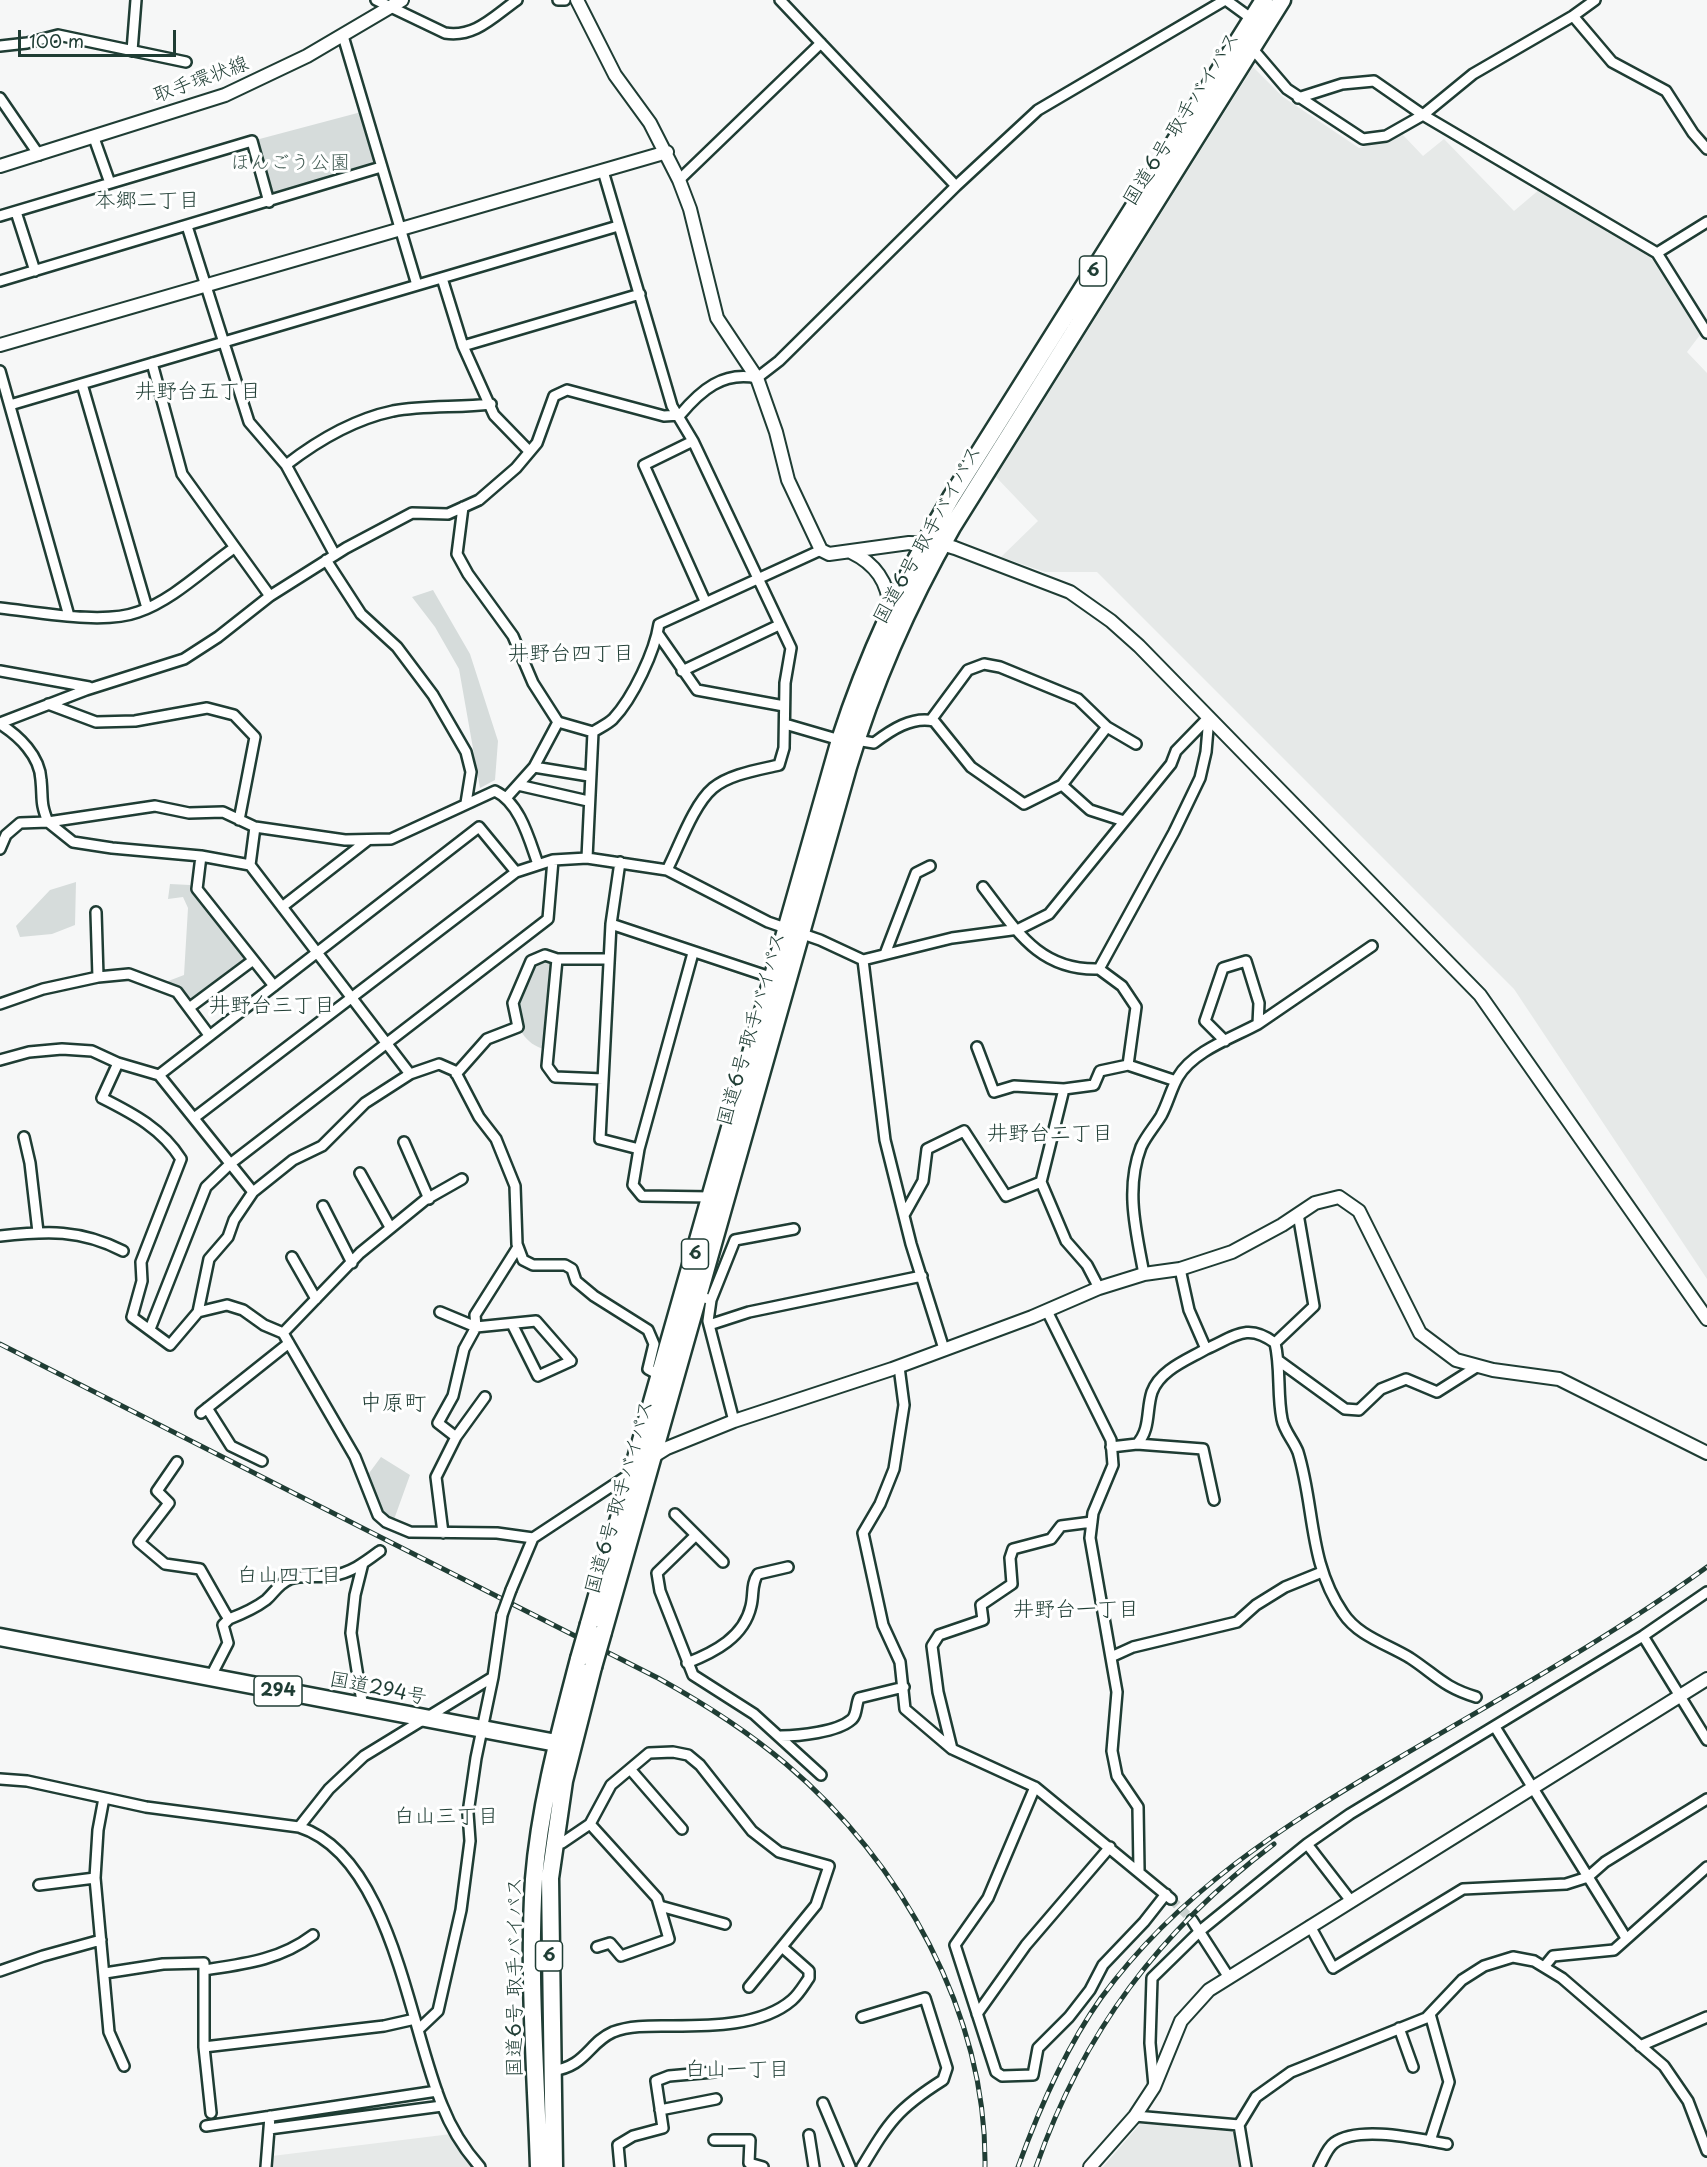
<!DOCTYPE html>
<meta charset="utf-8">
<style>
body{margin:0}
#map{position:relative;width:1707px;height:2167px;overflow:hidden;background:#f6f7f7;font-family:"Playpen Sans",sans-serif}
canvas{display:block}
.scale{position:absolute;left:18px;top:30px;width:158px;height:27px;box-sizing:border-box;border:3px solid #1f3d34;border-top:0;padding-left:8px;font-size:18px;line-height:21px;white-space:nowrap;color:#1f3d34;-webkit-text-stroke:4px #fff;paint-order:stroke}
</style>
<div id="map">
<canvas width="1707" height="2167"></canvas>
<div class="scale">100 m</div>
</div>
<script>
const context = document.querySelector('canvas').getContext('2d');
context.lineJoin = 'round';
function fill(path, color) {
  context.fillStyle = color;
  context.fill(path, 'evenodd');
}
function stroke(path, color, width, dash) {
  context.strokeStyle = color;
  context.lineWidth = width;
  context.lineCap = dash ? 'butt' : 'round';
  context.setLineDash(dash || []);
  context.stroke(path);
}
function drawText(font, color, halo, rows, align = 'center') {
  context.font = font + ' "Playpen Sans","Klee One",sans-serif';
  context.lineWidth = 6;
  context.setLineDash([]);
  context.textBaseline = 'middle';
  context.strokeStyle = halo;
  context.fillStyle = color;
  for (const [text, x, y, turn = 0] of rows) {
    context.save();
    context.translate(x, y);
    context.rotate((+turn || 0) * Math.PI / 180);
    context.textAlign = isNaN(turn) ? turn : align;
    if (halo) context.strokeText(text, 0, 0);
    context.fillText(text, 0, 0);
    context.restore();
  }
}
const built = new Path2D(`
 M1253,67L1283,97L1359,148L1403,135L1423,156L1444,139L1514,211L1540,189L1650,256L1700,335L1687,352L1707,373V1279L1514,989L1097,572H1045L1001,557L1038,521L996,477Z
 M1140,2124L1236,2128L1242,2167H1103Z
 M451,2134L475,2167H271L272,2156Z`);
const green = new Path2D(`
 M365,111L381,167L269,202L252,141Z
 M433,590L470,654L498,741L495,780L480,788L459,669L435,627L412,597Z
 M76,882L75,925L52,934L20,937L16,926L50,890Z
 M170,884L190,885L245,960L188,1000L150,988L184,975L188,908L183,897L168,899Z
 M542,959H557L546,1050C523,1043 519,1029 512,1007L531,961Z
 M381,1457L410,1475L392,1525L386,1522L364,1480Z`);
const minorTunnel = new Path2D(`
 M1171,1899L1192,1920`);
const minor = new Path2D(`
 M376,0L445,33C475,38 494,16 517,0
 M558,0H565
 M780,0L956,186
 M1226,0L1252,19
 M1595,0L1573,16L1473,74L1423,115L1657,253L1707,333
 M1573,16L1612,62L1666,91L1693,133L1707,149
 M343,36L417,285
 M0,46L27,43L58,35L186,62
 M1251,47L1287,89L1363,139L1386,136L1423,115L1374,81L1342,84L1298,98
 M132,51L136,0
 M0,98L39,155
 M94,138L110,183
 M603,171L672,406L693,441L791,648L785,683L784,748L779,765C758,770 730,774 713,788C693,805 679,847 667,870
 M679,180L821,43
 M16,212L35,271
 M0,216L252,141L269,202
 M187,226L249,422L286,465L335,555
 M1657,253L1707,222
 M442,278L463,346L494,415L529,451
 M0,281L381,167
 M463,346L640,294
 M152,363L182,474L270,596
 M0,371L69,616
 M82,384L147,608
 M10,405L618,226
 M693,441L644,465L705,601
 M286,465C317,441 355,419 393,411C425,405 459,408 491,404
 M463,507L457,554L468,574L513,636L533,683L558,722L593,732
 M326,560L361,614L397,647L433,695L466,752L471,772L466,803
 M0,608C38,612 103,625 138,612C173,600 204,569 234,548
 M658,634L697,690L784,706
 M0,671L89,687
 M682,671L779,625
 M48,704L96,722L135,721L207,708L234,715L255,737L239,820
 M931,720L968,670L984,664L1000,667L1078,699L1107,727L1062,785
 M0,723L86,690L184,659L218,637L270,596L346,548L412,513L448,514L479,500L516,468L537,443L554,396L567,390L664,416L680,415C701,390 723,371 757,378L779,361L956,186L1038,110L1225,0
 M0,724C19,736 40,756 41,780C43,800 40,802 48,822L155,806L189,813L223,812L255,827L345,840L391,839L495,791C520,803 529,839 538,864
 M785,724L840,740
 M1107,727L1136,744
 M856,740L874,743C891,730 912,716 934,721L971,767L1024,804L1062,785L1090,810L1124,821
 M534,767L589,776
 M518,785L588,801
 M507,797L534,767L558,722
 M0,849L6,835L20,823L48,822L73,842L112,848L201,856L250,865L410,1074L439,1064L455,1071L479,1117L496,1139L515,1186L517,1244L523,1260L533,1265H565L572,1269L576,1281L594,1296L648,1330L654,1344L648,1369L661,1376
 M201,856L197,889L274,986
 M587,858L593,732C599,728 608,724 613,719C633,698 655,651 659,624L821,550
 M620,862L611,924L600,1139L639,1149L693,953
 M250,865L255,827
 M983,887C1016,930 1039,971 1099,969
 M282,907L368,840
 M96,912L98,977
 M611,924L773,978
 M885,954L916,873L930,866
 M863,960L885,1140L911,1244L944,1349
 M0,1004L43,989L98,977L129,974L177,992L209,1035
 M189,1008L252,961
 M1258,1024L1372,946
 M977,1047L994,1092L1014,1086L1064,1089
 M0,1060L29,1052L62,1049L92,1051L118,1063L159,1075L253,1192L234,1220L228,1237L209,1259L198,1312
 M118,1063L102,1098C134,1114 162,1129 181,1159L141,1262L142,1281L132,1317L170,1345L198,1312L227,1305L243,1310L264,1325L283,1333L355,1457L378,1515L386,1522L410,1532L497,1533L533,1538
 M1128,1065L1176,1081
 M456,1074L487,1039L518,1027L513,1003L531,961L545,955L557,959
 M159,1075L479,827L516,872
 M603,1079L555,1077L547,1066L557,959H609
 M194,1118L516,872L553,860L587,858L667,870L768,922L820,940L863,960L952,938L1019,929L1049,914L1171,764L1176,751L1209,717
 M24,1137L30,1163L38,1232
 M404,1142L429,1199
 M639,1149L633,1185L642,1196L711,1197
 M360,1173L390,1227
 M1041,1182L1066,1241L1087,1265L1099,1288
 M253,1192L293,1160L322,1146L365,1103L410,1074
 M323,1206L352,1263
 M904,1215L923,1181L927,1149L964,1131L1006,1196L1041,1182L1064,1089L1094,1085L1100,1071L1128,1065L1136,1007L1122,986L1099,969L1174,832L1200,778L1206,752L1209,717
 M0,1236C47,1231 80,1229 123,1251
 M292,1257L316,1299
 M1180,1269L1189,1310L1206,1349C1234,1337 1247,1322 1275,1343C1281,1368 1277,1394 1282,1419C1284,1431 1294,1441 1298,1452C1315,1507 1308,1562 1343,1613C1358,1636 1387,1644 1410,1658C1436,1675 1443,1687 1476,1697
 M1144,1274C1136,1231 1125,1189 1141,1147C1146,1136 1155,1126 1161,1116C1168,1103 1171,1089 1178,1077C1193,1051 1232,1038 1258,1024L1259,1003L1246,961L1223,968L1205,1021L1225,1041
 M699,1296L711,1300L708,1321L734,1421
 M711,1300L735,1240L794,1229
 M1047,1311L1111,1440L1113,1465L1093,1513L1090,1538L1117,1692L1112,1751L1117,1776L1138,1807L1139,1870
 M440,1312L476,1327L475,1315L518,1247
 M709,1325L749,1312L922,1276
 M150,1329L206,1187L230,1164L548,919L553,860
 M283,1333L360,1253L425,1200L462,1179
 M1275,1343L1314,1306L1298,1214
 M1279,1361L1345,1409L1359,1410L1381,1389L1406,1379L1437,1392L1478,1366
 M899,1367L904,1405L894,1469L880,1504L863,1533L883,1625L900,1662L905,1709L952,1749L1035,1787L1171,1899
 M207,1408L231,1446L262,1461
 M201,1413L289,1343
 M456,1437L438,1423L453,1396L464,1349L476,1327L536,1321L571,1361L538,1376L512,1324
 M1137,1444L1203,1449L1214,1500
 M1111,1447L1137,1444C1151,1429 1146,1410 1152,1392C1160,1370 1187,1360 1206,1349
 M177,1462L157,1491L169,1503L139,1542L165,1564L200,1569L225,1613L229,1619L223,1625L228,1643L210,1678
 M675,1514L723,1562
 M443,1533L436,1477L456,1437L485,1397
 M696,1535L657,1573L660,1591L693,1675L754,1714L821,1775
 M363,1563L355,1595L351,1633L363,1708
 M511,1590L533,1538L630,1474
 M229,1619C242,1614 254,1609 266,1600C275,1592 278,1584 290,1579C304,1574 317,1578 331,1576C351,1573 364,1563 380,1551
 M1643,1636L1707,1740
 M1111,1657L1133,1647L1237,1622L1256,1605L1285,1587L1322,1572
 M687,1663C715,1652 744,1637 751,1606C754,1594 751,1584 758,1574L788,1567
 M1495,1727L1626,1938
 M781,1736C799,1736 837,1732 851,1720C857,1716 856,1704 859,1698L904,1687
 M952,1749L938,1692L932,1646L939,1635L983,1620L981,1605L1012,1584L1010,1558L1013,1549L1051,1539L1061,1526L1092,1522
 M630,1769L682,1829
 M0,1779L27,1781L146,1807L299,1827C391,1856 409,2026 442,2105C451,2128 464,2149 480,2167
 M1035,1787L988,1898L955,1945L996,2072L1002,2076L1033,2075L1038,2048L1069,2017L1090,1990L1103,1965L1144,1922L1166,1894
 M104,1798L98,1830L95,1878L109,2032L124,2066
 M590,1824L657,1898L669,1939L621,1956L610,1943L597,1947
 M299,1827L329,1789L364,1756L493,1677
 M553,1844L562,1843L590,1824L611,1785L649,1753L673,1752L688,1755L700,1765L752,1831L779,1852L829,1866L816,1905L749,1987
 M1307,1844L1351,1901
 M39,1885L95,1878
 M660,1906L725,1924
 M1192,1920L1228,1976
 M1310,1926L1333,1968L1463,1889L1566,1884L1588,1877L1605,1862L1707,1799
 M1544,1967L1553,1956L1614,1950L1707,1867
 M204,1970C244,1964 280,1960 313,1935
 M0,1971L43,1956L101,1940
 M105,1973L163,1964L204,1963V2047L211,2113
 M977,2014L1026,1945L1110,1847
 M1399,2028L1413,2067
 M419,2029L438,2011L461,1910L470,1841L468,1813L476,1758L493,1677L502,1615
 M1640,2046L1707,2017
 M204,2047L384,2026L415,2019
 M551,2071C586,2067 588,2043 613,2032C631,2025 653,2026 672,2026C710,2026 762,2026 792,2000C799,1994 804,1985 809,1978V1971L782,1947
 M1154,2086L1150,2043L1152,1978L1201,1930L1307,1844L1350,1814L1643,1636L1707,1592
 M823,2103L850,2167
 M660,2110L716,2099
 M1135,2116L1239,2125
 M206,2126L437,2091
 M269,2129L442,2106
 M809,2135L814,2167
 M714,2140H750L749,2163L763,2167
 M1430,2141L1449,2082L1430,2014
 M266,2167L270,2116
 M620,2167L618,2145L633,2136L663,2128L656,2081L669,2076L714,2072
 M862,2167C889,2122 897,2109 943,2080L947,2068L925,1998L862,2017
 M1246,2167L1239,2125L1256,2097L1291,2072L1426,2018L1462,1980L1484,1966L1513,1957L1534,1961L1562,1978L1664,2066L1688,2101L1707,2151
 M1319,2167C1323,2160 1327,2148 1334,2143C1359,2125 1418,2139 1447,2144`);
const tertiary = new Path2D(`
 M577,0L615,75L650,123L679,180L690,209L717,318L757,378L776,432L788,480L821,550L829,554L909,543L942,544L955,548L1070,592L1111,621L1139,646L1480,995L1707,1319
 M0,166L225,95L307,56L402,0
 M0,345L667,152
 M851,552C876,564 888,582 890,609
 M651,1458L667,1448L734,1421L892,1369L1032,1317L1099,1288L1144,1274L1180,1269L1232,1252L1282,1225L1315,1203L1339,1197L1359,1211L1420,1333L1456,1360L1493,1370L1559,1379L1707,1453
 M1090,2167L1135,2116L1154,2087L1181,2021L1209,1990L1707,1679`);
const trunk = new Path2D(`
 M589,1624L840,740C868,653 906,573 952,496L1264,0
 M603,1632L848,767C873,683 908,604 952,527L1282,0
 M0,1637L572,1746
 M539,2167C536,2072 528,1974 534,1879C540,1804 560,1732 579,1659
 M554,2167L550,1878L564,1781L593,1667`);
const rail = new Path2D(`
 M0,1344L658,1678C703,1703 746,1730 786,1764C901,1861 987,2014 985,2167
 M1018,2167C1039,2109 1065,2049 1101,1998C1180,1890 1282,1827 1395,1760C1500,1698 1608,1639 1707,1567
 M1036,2167C1083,2032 1160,1930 1274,1844`);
const minorBridge = new Path2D(`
 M502,1615L511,1590`);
const trunkBridge = new Path2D(`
 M579,1659L589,1624
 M593,1667L603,1632`);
const shields = [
 [1093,271,27],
 [695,1254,27],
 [278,1691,48],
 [549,1956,27]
];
const shieldNames = [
 ["6",1093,271],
 ["6",695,1254],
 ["294",278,1691],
 ["6",549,1956]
];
const streetNames = [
 ["取手環状線",201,80,-20],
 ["国道6号 取手バイパス",1182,119,-58],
 ["国道6号 取手バイパス",928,535,-61],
 ["国道6号 取手バイパス",752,1029,-74],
 ["国道6号 取手バイパス",620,1497,-74],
 ["国道294号",378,1689,11],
 ["国道6号 取手バイパス",515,1977,-90]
];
const parkNames = [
 ["ほんごう公園",290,163]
];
const neighbourhoodNames = [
 ["本郷二丁目",147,201],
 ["井野台五丁目",198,392],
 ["井野台四丁目",571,654],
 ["井野台三丁目",272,1006],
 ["井野台二丁目",1050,1134],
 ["白山四丁目",289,1576],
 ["井野台一丁目",1076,1610],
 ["白山三丁目",446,1817],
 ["白山一丁目",737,2070]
];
const quarterNames = [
 ["中原町",393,1404]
];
fill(built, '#e6e9e8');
fill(green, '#d6dcdb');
stroke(minorTunnel, '#cbd2d0', 9, [9, 4.5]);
stroke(minor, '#1f3d34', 14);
stroke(tertiary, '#1f3d34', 16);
stroke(trunk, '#1f3d34', 21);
stroke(minor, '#fff', 9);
stroke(tertiary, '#fff', 12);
stroke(trunk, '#fff', 16);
stroke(rail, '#1f3d34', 5);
stroke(rail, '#fff', 3, [9]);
stroke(minorBridge, '#1f3d34', 14, []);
stroke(trunkBridge, '#1f3d34', 21, []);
stroke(minorBridge, '#fff', 9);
stroke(trunkBridge, '#fff', 16);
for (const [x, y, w] of shields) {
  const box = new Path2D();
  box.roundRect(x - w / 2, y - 15, w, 30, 4.5);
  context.fillStyle = '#fff';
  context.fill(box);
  stroke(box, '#1f3d34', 1.5);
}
drawText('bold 18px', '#1f3d34', null, shieldNames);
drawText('20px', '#1f3d34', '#fff', streetNames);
drawText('20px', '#445d55', '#fff', parkNames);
drawText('21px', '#1f3d34', '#fff', neighbourhoodNames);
drawText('22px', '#1f3d34', '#fff', quarterNames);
</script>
